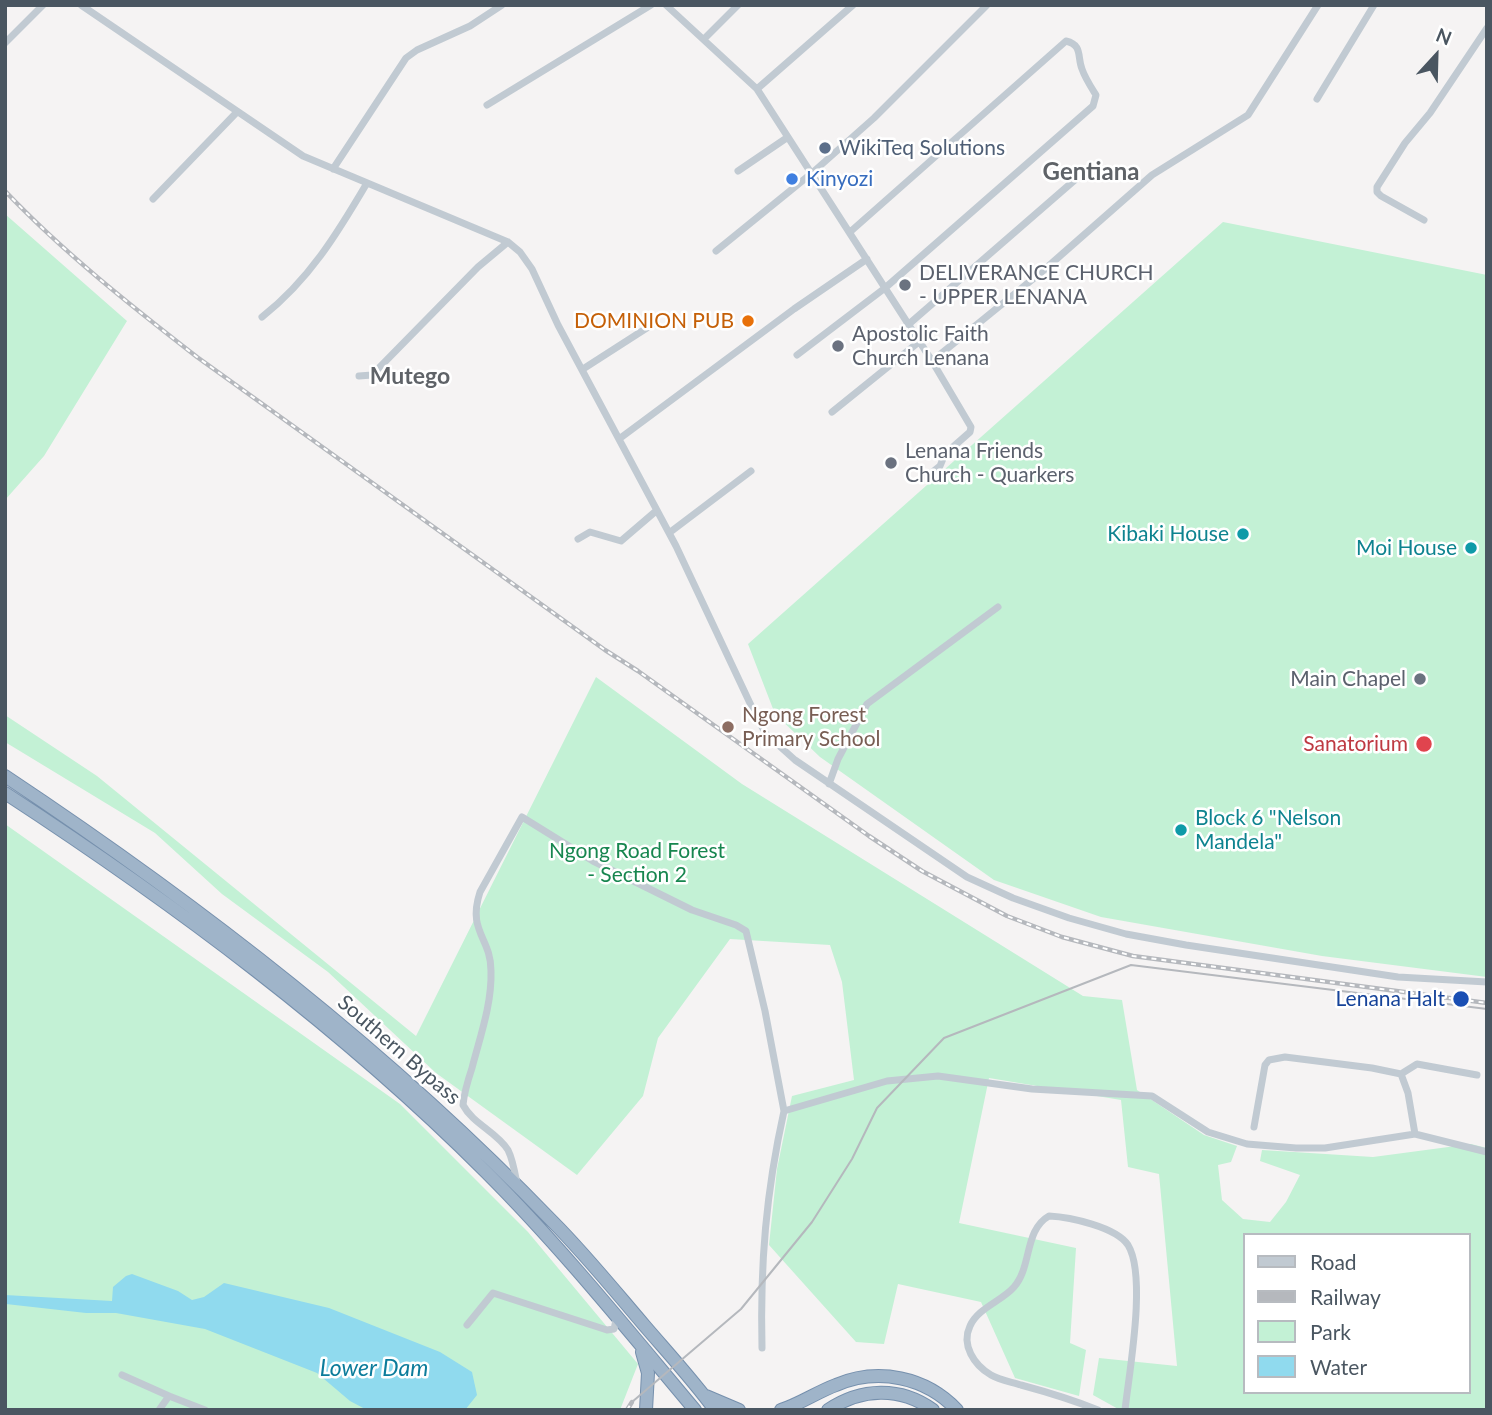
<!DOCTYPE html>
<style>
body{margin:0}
#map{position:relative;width:1492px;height:1415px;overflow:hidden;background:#f5f3f3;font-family:Lato,sans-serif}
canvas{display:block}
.frame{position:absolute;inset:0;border:7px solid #4a5661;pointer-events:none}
.legend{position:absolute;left:1243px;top:1233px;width:228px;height:161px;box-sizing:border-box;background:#fff;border:2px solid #b7bbc0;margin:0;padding:9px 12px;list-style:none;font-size:21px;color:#4a5661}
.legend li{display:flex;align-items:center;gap:14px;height:35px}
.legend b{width:35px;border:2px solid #b7bbc0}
.north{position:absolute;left:1401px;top:21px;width:70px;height:70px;-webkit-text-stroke:5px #fff;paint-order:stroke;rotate:22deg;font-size:19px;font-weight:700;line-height:28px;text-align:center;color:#4a5661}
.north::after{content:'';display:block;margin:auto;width:24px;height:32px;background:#4a5661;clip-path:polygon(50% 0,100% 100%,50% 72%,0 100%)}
</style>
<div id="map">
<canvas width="1492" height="1415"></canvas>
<div class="frame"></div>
<ul class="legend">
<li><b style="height:9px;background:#c1cad2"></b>Road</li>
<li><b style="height:9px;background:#b5b8bd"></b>Railway</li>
<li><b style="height:19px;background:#c3f1d5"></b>Park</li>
<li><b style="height:19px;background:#90daee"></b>Water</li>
</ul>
<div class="north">N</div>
</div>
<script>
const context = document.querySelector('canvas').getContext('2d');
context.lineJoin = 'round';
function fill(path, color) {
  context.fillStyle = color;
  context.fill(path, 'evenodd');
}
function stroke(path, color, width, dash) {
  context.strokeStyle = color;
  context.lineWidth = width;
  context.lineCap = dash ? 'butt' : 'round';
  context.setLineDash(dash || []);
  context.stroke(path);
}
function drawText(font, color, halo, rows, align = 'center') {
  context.font = font + ' Lato,sans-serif';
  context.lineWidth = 5;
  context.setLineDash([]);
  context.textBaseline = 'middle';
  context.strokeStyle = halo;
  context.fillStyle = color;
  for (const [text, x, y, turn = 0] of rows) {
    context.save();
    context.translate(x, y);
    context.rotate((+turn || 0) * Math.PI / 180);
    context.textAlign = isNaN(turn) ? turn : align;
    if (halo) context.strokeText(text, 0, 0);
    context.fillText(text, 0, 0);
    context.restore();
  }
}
const green = new Path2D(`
 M5,214L127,321L44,456L5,500Z
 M1223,222L1487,275V977L1322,956L1101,917L994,880L820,757L775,714L748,644Z
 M596,677L742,784L1083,996L1122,1000L1137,1090L1204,1135L1237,1146L1231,1162L1218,1165L1222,1200L1243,1219L1270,1222L1286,1202L1300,1175L1260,1161L1262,1150L1373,1157L1471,1144L1487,1148V1410H1120L1093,1395L1099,1358L1177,1366L1159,1174L1128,1167L1121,1100L989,1078L959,1223L1076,1248L1070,1343L1086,1350L1079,1396L1015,1378L981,1302L898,1284L884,1344L856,1342L769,1245L777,1169L792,1096L854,1080L842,982L830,945L730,939L658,1038L643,1096L577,1175L436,1073L328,972L222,894L155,833L5,742V715L97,776L416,1036ZM1245,1235H1469V1392H1245Z
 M5,824L400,1104L528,1232L638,1364L620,1410H5Z`);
const water = new Path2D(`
 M132,1274L178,1291L192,1300L204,1297L224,1283L329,1308L440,1352L472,1372L477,1395L465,1410H367L350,1401L317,1373L205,1329L116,1313H86L6,1304L5,1295L112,1301L113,1287L126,1276Z`);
const minor = new Path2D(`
 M81,5L303,156L508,242L520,252L532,269L558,325L676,546L756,716L766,734L795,760L967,877L1013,898L1069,918L1126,934L1186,945L1398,977L1487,982
 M666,5L757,89L932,361L1044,270L1152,175L1248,115L1318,5
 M704,39L738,5
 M5,43L43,5
 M757,89L853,5
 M1317,99L1374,5
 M487,105L651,5
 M333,169L406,58L417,50L470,26L502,5
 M738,171L788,137
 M153,199L237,112
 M1424,220L1381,196L1377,192V187L1405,143L1430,113L1487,28
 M716,251L812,173L874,118L987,5
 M262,317C309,280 337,234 367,183
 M909,324L1084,172
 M797,355L885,288L1093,106L1096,95C1091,87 1085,78 1082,69C1077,57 1083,45 1066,41L850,232
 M583,369L653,324
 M359,376L372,375L478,267L508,242
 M832,412L920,341
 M619,439L794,309L867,259
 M924,479L940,466L945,454L970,432L971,427L932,361
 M669,533L751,471
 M578,539L590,532L621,541L656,511
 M829,784L838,759L867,704L998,607
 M1401,1074L1417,1064L1477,1075
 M1254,1127L1265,1065L1269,1060L1285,1057L1372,1068L1401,1074L1408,1093L1415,1134
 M517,1184C515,1173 513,1160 508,1150C497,1132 473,1124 463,1105C464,1093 468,1080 472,1068C480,1037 492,1004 491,971C491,937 467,932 480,892L522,817L593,861L692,910L736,925L746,931L765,1011L784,1111
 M467,1325L493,1293L607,1330L614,1329L617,1316
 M762,1348C760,1264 766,1192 784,1111L887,1081L938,1076L1032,1089L1152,1096L1208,1132L1247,1144L1296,1148H1325L1415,1134L1487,1152
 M122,1375L169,1396L159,1410
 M169,1396L205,1410
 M1098,1410C1073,1400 1047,1392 1021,1385C1012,1382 999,1380 991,1375C974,1365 961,1345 970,1326C978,1308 1002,1301 1014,1287C1032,1267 1024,1230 1049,1216C1070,1217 1116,1227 1128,1245C1147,1276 1129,1373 1125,1410`);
const trunk = new Path2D(`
 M5,776C202,907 389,1052 553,1222C585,1254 614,1290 644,1325C668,1353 693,1380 715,1410
 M5,793C175,904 342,1028 486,1172C561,1247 627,1329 695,1410
 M642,1352L648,1373L646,1410
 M706,1396L739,1410
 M781,1410C800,1404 817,1392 836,1385C878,1367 926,1377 957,1410
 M828,1410C861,1388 900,1386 933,1410`);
const tram = new Path2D(`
 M632,1402L741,1309L812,1222L852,1159L877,1108L944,1038L1131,965L1487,1009`);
const rail = new Path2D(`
 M5,191C63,252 130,305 197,357L605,650L638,671L869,836L922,871L1007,916L1062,937L1133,956L1487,1003
 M627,1410L632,1402`);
const markers = [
 [825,148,7,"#5c6f8a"],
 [792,179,7,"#3f7fe0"],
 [905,285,7,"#6b7280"],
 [748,321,7,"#e8710a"],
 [838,346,7,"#6b7280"],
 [891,463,7,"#6b7280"],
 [1243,534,7,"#0f9aa8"],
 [1471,548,7,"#0f9aa8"],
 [1420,679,7,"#6b7280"],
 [728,727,7,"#8d6e63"],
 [1424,744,9,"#e0444e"],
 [1181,830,7,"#0f9aa8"],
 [1461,999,9,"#1a4fb4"]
];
const serviceNames = [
 ["WikiTeq Solutions",839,148]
];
const shopNames = [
 ["Kinyozi",806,179]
];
const worshipNames = [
 ["DELIVERANCE CHURCH",919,273],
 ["- UPPER LENANA",919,297],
 ["Apostolic Faith",852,334],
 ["Church Lenana",852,358],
 ["Lenana Friends",905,451],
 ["Church - Quarkers",905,475],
 ["Main Chapel",1406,679,"right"]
];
const foodNames = [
 ["DOMINION PUB",734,321]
];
const cultureNames = [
 ["Kibaki House",1229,534],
 ["Moi House",1457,548],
 ["Block 6 \"Nelson",1195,818,"left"],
 ["Mandela\"",1195,842,"left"]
];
const educationNames = [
 ["Ngong Forest",742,715],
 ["Primary School",742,739]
];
const healthNames = [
 ["Sanatorium",1408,744]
];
const parkNames = [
 ["Ngong Road Forest",637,851],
 ["- Section 2",637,875]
];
const transitNames = [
 ["Lenana Halt",1445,999]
];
const streetNames = [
 ["Southern Bypass",399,1050,41]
];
const neighbourhoodNames = [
 ["Mutego",410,377]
];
const waterNames = [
 ["Lower Dam",374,1369]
];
const quarterNames = [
 ["Gentiana",1091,172]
];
fill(green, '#c3f1d5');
fill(water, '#90daee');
stroke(trunk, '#7690ad', 14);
stroke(minor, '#c1cad2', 7);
stroke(trunk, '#9fb4c9', 12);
stroke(tram, '#b5b8bd', 2);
stroke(rail, '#b5b8bd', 4.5);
stroke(rail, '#fff', 2, [5]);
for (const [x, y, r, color] of markers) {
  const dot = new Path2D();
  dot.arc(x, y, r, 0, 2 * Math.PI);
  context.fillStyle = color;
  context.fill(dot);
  stroke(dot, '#fff', 2.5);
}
drawText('21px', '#4e5e75', '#fff', serviceNames, 'left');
drawText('21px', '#366cbe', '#fff', shopNames, 'left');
drawText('21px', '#5b616d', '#fff', worshipNames, 'left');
drawText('21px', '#c56008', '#fff', foodNames, 'right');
drawText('21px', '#0d838f', '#fff', cultureNames, 'right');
drawText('21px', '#785e54', '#fff', educationNames, 'left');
drawText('21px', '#be3a42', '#fff', healthNames, 'right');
drawText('21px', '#17864f', '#fff', parkNames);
drawText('21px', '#164399', '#fff', transitNames, 'right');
drawText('21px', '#4a5661', '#fff', streetNames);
drawText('bold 23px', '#5f6368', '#fff', neighbourhoodNames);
drawText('italic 23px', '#0c7c9b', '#fff', waterNames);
drawText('bold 24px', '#5f6368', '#fff', quarterNames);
</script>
